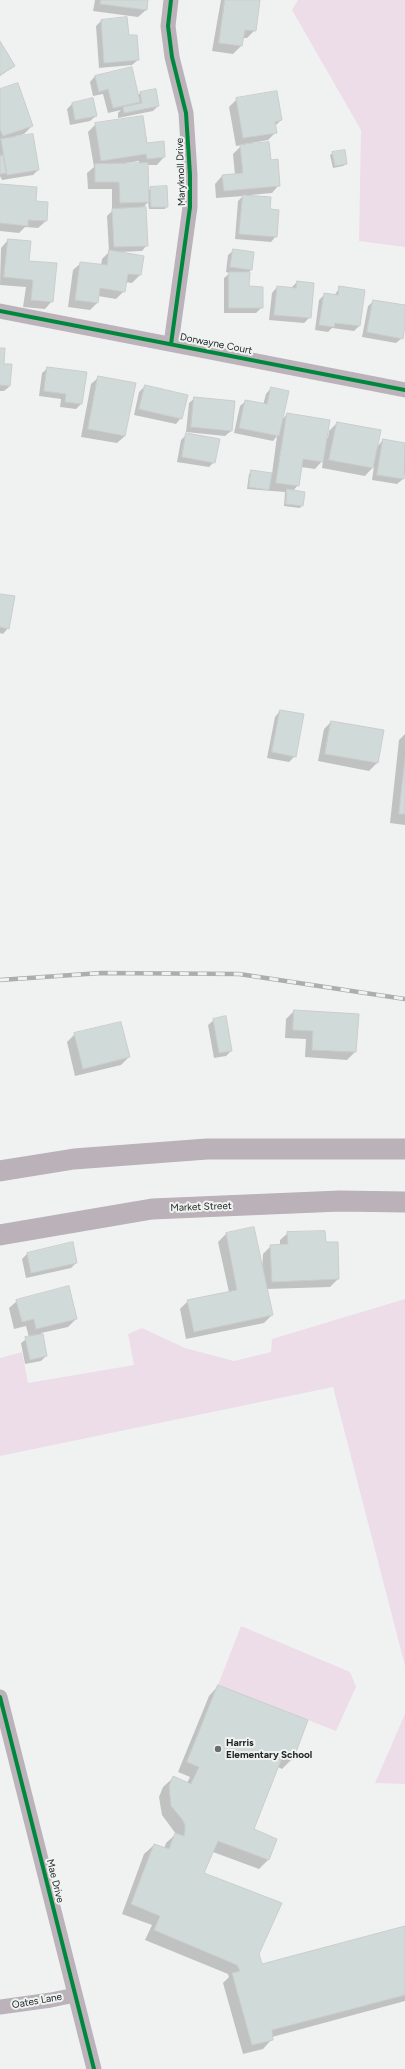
<!DOCTYPE html>
<style>
body{margin:0}
canvas{display:block;background:#eff2f1}
</style>
<canvas width="405" height="2069"></canvas>
<script>
const context = document.querySelector('canvas').getContext('2d');
context.lineJoin = 'round';
function fill(path, color) {
  context.fillStyle = color;
  context.fill(path, 'evenodd');
}
function stroke(path, color, width, dash) {
  context.strokeStyle = color;
  context.lineWidth = width;
  context.lineCap = dash ? 'butt' : 'round';
  context.setLineDash(dash || []);
  context.stroke(path);
}
function drawText(font, color, halo, rows, align = 'center') {
  context.font = font + ' Figtree,sans-serif';
  context.lineWidth = 4;
  context.setLineDash([]);
  context.textBaseline = 'middle';
  context.strokeStyle = halo;
  context.fillStyle = color;
  for (const [text, x, y, turn = 0] of rows) {
    context.save();
    context.translate(x, y);
    context.rotate((+turn || 0) * Math.PI / 180);
    context.textAlign = isNaN(turn) ? turn : align;
    if (halo) context.strokeText(text, 0, 0);
    context.fillText(text, 0, 0);
    context.restore();
  }
}
const green = new Path2D(`
 M298,0H405V247L359,241L361,130L292,10Z
 M405,1299V1666L333,1387L0,1456V1358L22,1352L28,1383L134,1365L128,1334L142,1328L185,1348L234,1361L271,1352L272,1339Z
 M241,1626L350,1672L356,1687L336,1731L218,1685Z
 M405,1714V1784L375,1783Z`);
const shadow = new Path2D(`
 M95,0H147L146,10L138,17L93,11Z
 M221,0H259L255,30L247,38H242L241,46L233,54L212,51Z
 M127,18L128,36L138,60L132,65L99,68L96,26L101,21Z
 M0,43L14,66L0,76Z
 M131,68L138,96L140,93L155,90L158,106L153,111L118,118V113L121,110L108,113L103,94L93,96L90,82L95,76Z
 M0,90L32,126L24,134L16,136L38,170L33,175L2,180L0,176Z
 M237,99L281,120L275,126L276,132L268,140L245,144L270,161L279,185L272,193L250,195L269,210L276,236L271,242L235,239L238,201L243,196L216,198L215,184L222,176L235,175L233,154L242,145L236,146L229,107Z
 M93,100L96,116L90,121L70,125L67,109L72,104Z
 M96,124L146,144L164,157L157,165H147L148,191L151,188L167,206L165,209H149L148,202L142,209L147,245L142,251L118,252L143,256L140,275L132,283L125,282L124,291L116,299L98,296L97,303L90,310L68,307L73,270L81,263L101,266L102,259L109,252L107,216L112,211V189H88L87,173L94,167L88,132ZM139,161V164L126,165V163Z
 M333,153L346,164L343,166L333,168L330,155Z
 M0,185L35,202L46,221L38,228L25,227L19,233L0,231Z
 M8,240L28,262L52,301L45,309L23,307L26,287L0,285L1,248Z
 M234,250L251,270L249,272L248,287L262,307L256,313H224V278L230,273L226,272L228,255Z
 M297,282L310,317L304,323L269,320L272,293L277,287L291,288Z
 M340,287L359,326L354,331L332,328L328,332L315,330L319,300L325,294L334,296Z
 M374,301L405,306L402,338L396,343L362,337L368,306Z
 M0,349L2,365L10,386L4,391H0Z
 M48,368L81,404L76,409L60,407L61,399L39,396L42,373Z
 M99,377L125,436L117,443L81,437L91,384Z
 M145,386L181,418L176,424L134,415L139,392Z
 M271,388L282,420L287,414L326,438H328L329,431L337,423L377,447L383,440L405,444V472L403,479L397,484L372,480L374,466L365,476L322,468L323,460L315,469L301,467L298,485L293,491L302,505L300,508L284,506L285,492L247,489L249,474L252,471L272,474L277,436L273,441L234,433L240,406L246,401L263,405L266,394Z
 M195,398L231,431L225,436L186,432L189,403Z
 M187,434L214,462L209,467L177,462L181,440Z
 M0,595L8,628L3,634L0,633Z
 M280,711L295,756L289,762L267,758L275,717Z
 M331,722L383,731L377,763L369,771L318,761L324,729Z
 M405,734V825L390,823L399,740Z
 M294,1011L358,1015L355,1052L347,1060L305,1057L306,1039L285,1038L286,1019Z
 M214,1020L231,1051L226,1056L214,1058L208,1025Z
 M75,1034L129,1057L121,1065L75,1076L67,1042Z
 M254,1228L262,1271L263,1254L271,1246H280V1240L288,1233L325,1243L338,1279L330,1287L266,1289L272,1315L264,1323L186,1339L180,1309L188,1301L229,1292L218,1242L226,1234Z
 M27,1254L76,1263L71,1268L26,1278L22,1259Z
 M17,1301L76,1319L68,1327L41,1333L46,1356L41,1361L25,1364L21,1343L29,1337L26,1326L14,1329L9,1308Z
 M218,1686L292,1759L282,1769L278,1767L253,1830L276,1840L268,1860L259,1869L213,1852L203,1874L258,1954L261,1966L405,1927V2001L272,2037V2039L263,2049L243,2054L223,1983L229,1977L228,1974L145,1940L152,1925L122,1914L144,1854L154,1845L164,1849L166,1843L176,1834L162,1815L159,1797L163,1787L173,1778L187,1783L190,1777L178,1772L209,1696Z`);
const building = new Path2D(`
 M101,0H148L147,10L100,4Z
 M225,0H260L256,31L245,30L242,46L219,43Z
 M127,17L129,35H137L139,60L104,63L101,20Z
 M0,41L15,66L0,75Z
 M132,67L140,102L113,108L108,89L99,92L95,76Z
 M18,83L33,126L3,136L0,129V89Z
 M156,89L159,106L124,113L123,107L142,103L140,92Z
 M277,91L282,120L275,122L277,133L243,138L236,98Z
 M93,98L97,116L75,120L72,103Z
 M143,116L147,143L164,141L165,157L147,159L146,154L101,161L95,123Z
 M33,134L39,170L7,175L1,139Z
 M269,142L271,160L278,159L280,186L224,191L222,175L243,173L240,145Z
 M345,150L347,164L335,166L332,152Z
 M3,155L6,173L0,174V156Z
 M148,163L149,202L120,203L119,182H95V164Z
 M0,184L37,187L36,201L48,202L47,221L28,220V226L0,223Z
 M167,186L168,207H151L150,187Z
 M243,195L271,197L270,209L279,210L277,237L239,234Z
 M146,207L148,246L114,247L112,209Z
 M8,239L31,241L29,261L57,263L53,302L31,300L33,280L4,277Z
 M233,249L254,252L252,270L230,267Z
 M109,250L144,256L141,275L128,274L125,292L100,288L98,303L75,300L80,262L107,265Z
 M229,272H250L249,286L263,287V308H229Z
 M297,281L314,283L311,318L274,315L277,286L296,288Z
 M339,286L365,290L360,326L335,323L334,327L319,325L324,293L338,295Z
 M373,300L405,305V325L403,339L367,332Z
 M0,348H5L4,364H12L10,386L0,385Z
 M47,367L87,372L82,404L65,402L66,394L44,391Z
 M98,376L136,383L125,436L88,429Z
 M145,385L188,395L182,419L139,409Z
 M271,387L289,391L279,436L239,428L245,400L267,404Z
 M194,397L235,401L232,431L191,427Z
 M287,413L330,420L323,462L303,459L299,486L276,483Z
 M337,422L381,430L373,468L329,460Z
 M186,433L220,439L215,463L182,457Z
 M383,439L405,443L404,479L377,475Z
 M251,470L272,473L269,490L249,487Z
 M287,489L305,492L303,506L286,504Z
 M0,594L15,596L9,629L0,627Z
 M280,710L304,714L296,757L272,752Z
 M331,721L384,730L378,763L325,754Z
 M405,759V814H399Z
 M294,1010L359,1014L356,1052L312,1050L313,1031L293,1030Z
 M226,1016L232,1051L219,1053L213,1019Z
 M121,1022L130,1057L83,1069L74,1033Z
 M254,1227L273,1315L194,1332L187,1300L237,1290L226,1233Z
 M325,1231L326,1242H338L339,1279L272,1282L270,1245L288,1244L287,1232Z
 M73,1242L77,1263L31,1273L27,1253Z
 M69,1286L77,1319L36,1329L34,1319L22,1322L16,1300Z
 M43,1334L47,1356L30,1360L25,1337Z
 M218,1685L308,1720L293,1760L283,1755L254,1829L277,1839L269,1860L218,1841L204,1873L282,1903L259,1954L262,1964L405,1926V1995L272,2030L273,2040L252,2045L232,1973L240,1971L237,1965L154,1930L160,1916L131,1904L154,1844L169,1849L175,1833L184,1836L185,1831V1825L182,1819L171,1806L169,1786L173,1776L191,1784L199,1767L187,1762Z`);
const street = new Path2D(`
 M0,311L405,390
 M171,344L190,207V175L186,113L172,57L168,26L171,0
 M0,1697L94,2069
 M0,2007L51,2000L75,1995`);
const secondary = new Path2D(`
 M0,1171L74,1159L207,1149H405
 M0,1235L152,1209L340,1201L405,1202`);
const rail = new Path2D(`
 M0,980L101,973L239,974L405,999`);
const cycleway = new Path2D(`
 M0,311L405,390
 M171,344L190,207V175L186,113L172,57L168,26L171,0
 M0,1697L94,2069`);
const markers = [
 [218,1749,4,"#6a6d6c"]
];
const streetNames = [
 ["Maryknoll Drive",181,172,-92],
 ["Dorwayne Court",216,344,11],
 ["Market Street",201,1207,-2],
 ["Mae Drive",55,1881,76],
 ["Oates Lane",37,2001,-10]
];
const poiNames = [
 ["Harris",226,1743],
 ["Elementary School",226,1755]
];
fill(green, '#eddde9');
fill(shadow, '#0003');
fill(building, '#d0dbd9');
stroke(building, '#cbcdcc', 1);
stroke(street, '#bcb2ba', 15);
stroke(secondary, '#bab1b9', 21);
stroke(rail, '#afacaf', 4.5);
stroke(rail, '#eef3f2', 3, [9]);
stroke(cycleway, '#00873e', 4);
for (const [x, y, r, color] of markers) {
  const dot = new Path2D();
  dot.arc(x, y, r, 0, 2 * Math.PI);
  context.fillStyle = color;
  context.fill(dot);
  stroke(dot, '#eef3f2', 1.5);
}
drawText('10px', '#232524', '#eef3f2', streetNames);
drawText('bold 10px', '#232524', '#eef3f2', poiNames, 'left');
</script>
